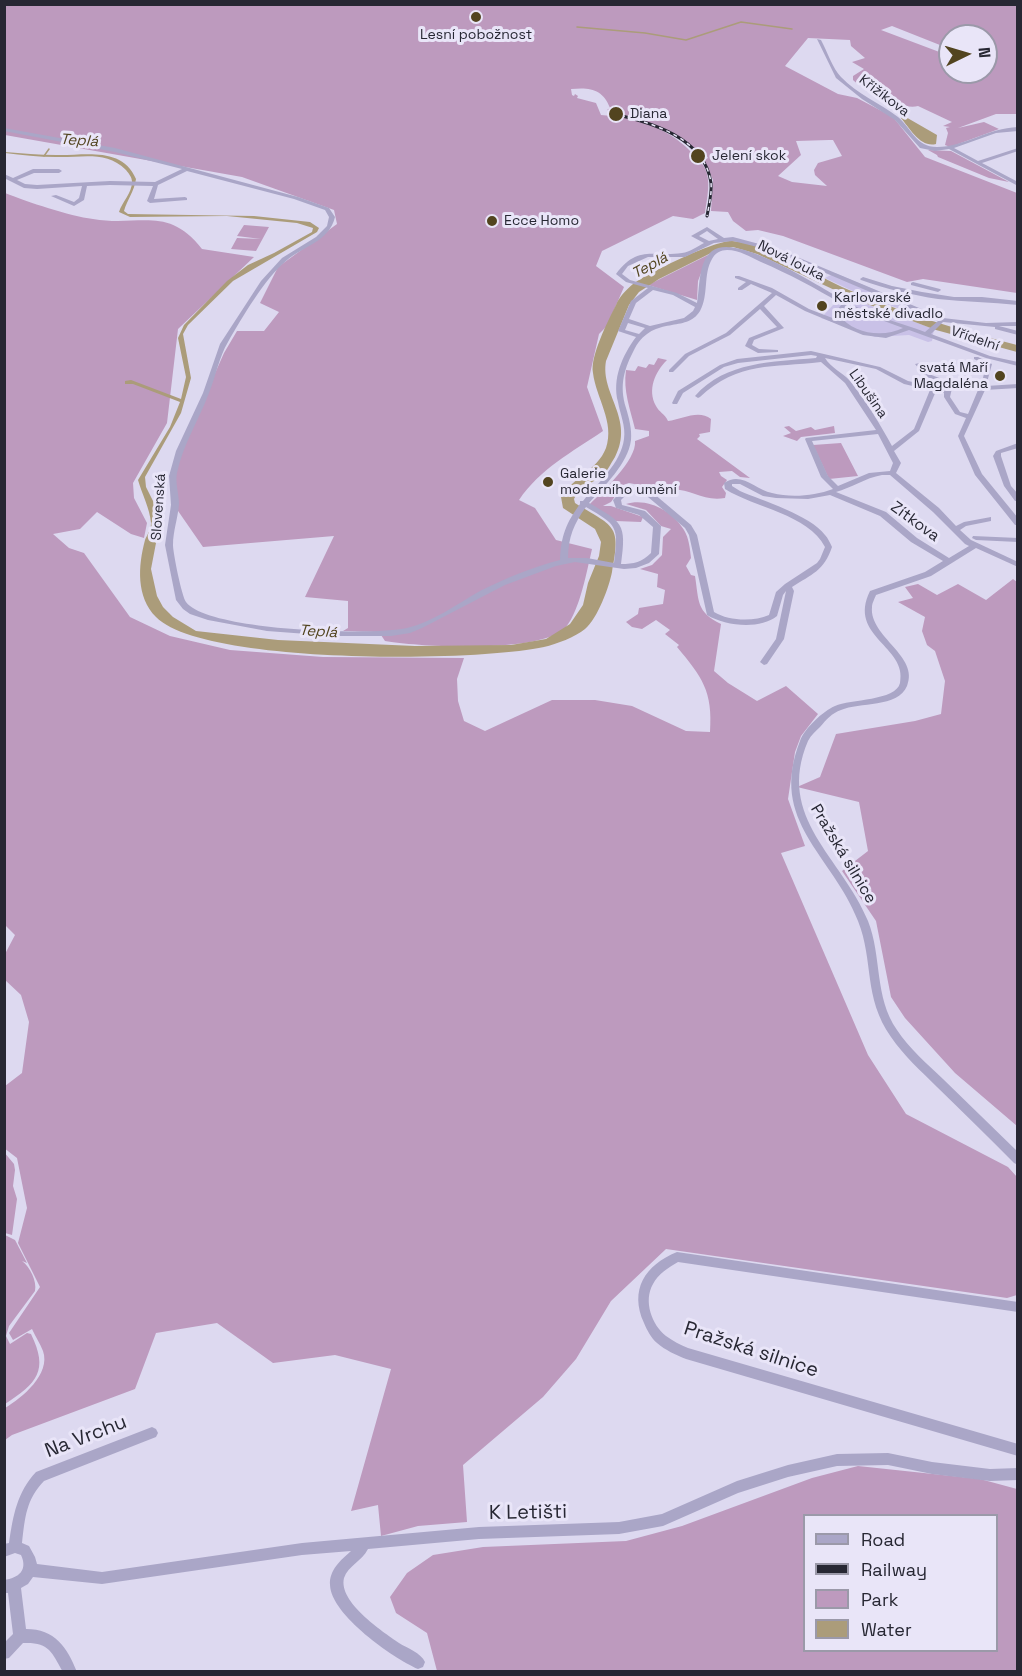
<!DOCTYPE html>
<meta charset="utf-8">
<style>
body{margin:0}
#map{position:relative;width:1022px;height:1676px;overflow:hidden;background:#ddd9f0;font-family:"Space Grotesk",sans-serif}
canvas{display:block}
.frame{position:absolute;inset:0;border:6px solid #272733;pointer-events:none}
.legend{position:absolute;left:803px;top:1514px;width:195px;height:138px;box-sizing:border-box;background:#e9e5f8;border:2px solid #9b99a9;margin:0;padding:8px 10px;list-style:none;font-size:18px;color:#272733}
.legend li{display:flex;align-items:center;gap:12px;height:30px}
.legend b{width:30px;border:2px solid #9b99a9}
.north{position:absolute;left:938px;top:24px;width:60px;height:60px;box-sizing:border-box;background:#e9e5f8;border:2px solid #9b99a9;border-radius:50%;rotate:85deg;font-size:16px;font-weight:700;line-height:24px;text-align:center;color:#272733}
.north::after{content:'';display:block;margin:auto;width:21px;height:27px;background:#52441f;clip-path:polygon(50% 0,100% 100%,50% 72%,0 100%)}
</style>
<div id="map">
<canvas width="1022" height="1676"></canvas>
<div class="frame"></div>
<ul class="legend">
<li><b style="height:8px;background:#aaa6c7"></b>Road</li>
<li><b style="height:8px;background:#272733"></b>Railway</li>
<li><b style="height:16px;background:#bd9abe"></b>Park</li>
<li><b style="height:16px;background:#ab9c7a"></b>Water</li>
</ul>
<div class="north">N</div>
</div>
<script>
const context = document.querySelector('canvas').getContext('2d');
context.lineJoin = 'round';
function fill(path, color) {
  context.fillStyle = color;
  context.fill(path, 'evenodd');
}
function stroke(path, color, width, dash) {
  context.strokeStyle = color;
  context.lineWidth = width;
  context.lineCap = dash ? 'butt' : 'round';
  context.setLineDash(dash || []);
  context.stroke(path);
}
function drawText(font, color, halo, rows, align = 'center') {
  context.font = font + ' "Space Grotesk",sans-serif';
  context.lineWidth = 6;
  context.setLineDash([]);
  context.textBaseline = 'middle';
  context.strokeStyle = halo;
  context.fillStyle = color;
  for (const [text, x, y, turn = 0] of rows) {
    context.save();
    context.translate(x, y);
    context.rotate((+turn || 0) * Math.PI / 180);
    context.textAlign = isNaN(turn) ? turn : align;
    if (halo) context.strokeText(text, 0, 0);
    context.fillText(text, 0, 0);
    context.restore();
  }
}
const green = new Path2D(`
 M4,5H1017V114H996L958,128L984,122L999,129L950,147L945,145L948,133L946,128L950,127L943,126L952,122L918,106C903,111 865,91 853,80V76L864,69L852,62L865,58L851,46L850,40L808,38L785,66L838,94L857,98L893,117L925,157L1017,193V293L923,279L907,282L783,236L758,230L746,231L733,221L728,212L711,211L713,180L704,160L708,158L706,155L656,125L607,110L610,108C603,89 590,87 571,89L572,95L574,96L575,94L578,96L577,98L596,103L601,115C608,116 614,116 620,117C646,120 675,134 692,153L689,155C692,158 695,159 698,160C714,172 707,197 705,213L693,219L673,216L602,251L596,266L624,287L607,326L599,334L587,387L603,431C572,452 540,469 519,500L535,508L556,540L592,549C587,570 580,610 566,627C542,654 420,647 385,641L379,632L343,631L348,628V601L305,597L334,536L203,547L176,508L173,468L224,353L237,331H264L279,312L260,303L278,267L337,224L334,210L242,177L5,135ZM892,26L950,49V36H986V72H950V56L881,30ZM829,140H833L842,156L818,163L814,170L815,175L827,186L792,182L778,176L801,155L796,141Z
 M928,150L951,151L1009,182L989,178L938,157L937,155Z
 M5,193C28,202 69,216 93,219C139,227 168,205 202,249L254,257L178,329L167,423L133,483L134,498L147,523L144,538L131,534L97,512L80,529L53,534L69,548L84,553L130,617L170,636L230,650L323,657L464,658L457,679L458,701L464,721L485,731L552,700H595L632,706L686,731L710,732C713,691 702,677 677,647L679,645L665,634L670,630L656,620L642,629L632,627L626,622L638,614L639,608L663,604L665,590L657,587L658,574L640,569L652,565L662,555L663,537L671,529L661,526L646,510L626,504C647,497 673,511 684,530C689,538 690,549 691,558L686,566L691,575L695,576C699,601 696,612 721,624L714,671L728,683L757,701L786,686L818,714L801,736L795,752L788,799L805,846L781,853L868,1055L906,1114L1008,1167L1017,1177V1295L1007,1298L666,1249L611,1301L576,1359L543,1397L463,1465L467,1522L418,1526L381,1536L378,1505L351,1511L391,1369L335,1355L273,1363L217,1323L156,1333L135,1389L12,1435L5,1440V1408C22,1398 51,1374 43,1351C40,1343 35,1336 32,1329L13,1340L9,1333L40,1287L18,1243L27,1208L17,1158L4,1148L5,1086L22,1073L29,1022L21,995L4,979L5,954L15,935L4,924Z
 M244,225L269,227L256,251L231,249L237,238L261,239L237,236Z
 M708,255L698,281L697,300L648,285Z
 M658,358L667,360C655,372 647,390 656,406C659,412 665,414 668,421C682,419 699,409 711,419L710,432L699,434L700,436L697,439L750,478L740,477L732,471L719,472L721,476L727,480L722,487L726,493L725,498C699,503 687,482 656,492L649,487L629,483L623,485L611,502L603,506H611L643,517L641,522L616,521L589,505C602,492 637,460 635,441L649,436V431L635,429C630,408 623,391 626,370L635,371L638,366L646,368L649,364L654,365Z
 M789,426L796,431L811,427L815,430L834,426L835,433L801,437L797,441L783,436L791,433L784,427Z
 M841,443L858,476L829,479L813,445Z
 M1013,579L1017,582V1126L955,1073L905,1018L891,997L876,921L842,871L868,851L859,802L797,787L820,777L836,734L915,721L941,714L945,681L935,651L927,645L922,631L925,617L898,602L913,598L905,587L918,584L937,595L958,584L986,600Z
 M4,1152L14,1164L15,1170L13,1186L17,1199L12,1235L5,1233Z
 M5,1235L15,1240L27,1263L22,1261C30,1267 37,1281 35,1291L9,1326L6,1336L10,1344L27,1333L31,1334C49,1371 37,1383 5,1404Z
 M858,1466L980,1479L1017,1489V1671H437L427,1633L396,1613L390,1597L407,1573L433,1555L483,1547L626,1541L682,1526L812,1478ZM804,1516H996V1650H804Z`);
const plaza = new Path2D(`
 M835,273L930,313L938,317L934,322L855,292L825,278Z
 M847,297L934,329L932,341L928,342L909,335L875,337L821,318L834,304Z`);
const water = new Path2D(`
 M904,116L937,135L936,144C921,148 910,129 901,118Z
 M5,152C22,153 39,155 56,155C84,156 122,146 136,179C134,192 127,200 124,211L128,214L254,216L310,222L319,228L317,232L233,281L188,325L183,334L191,378L181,413L145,477L146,487L161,517L151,569L157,596L163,607L173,617L196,631L278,640L415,646L511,645L546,639L570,624L583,605L588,583L599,556L601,542L595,529L563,508L561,497C573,477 597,471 606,448C615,422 596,398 593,373C590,356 608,321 616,305C619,297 626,290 633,284C648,273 715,240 732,241C766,243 816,276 849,290C903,313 961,331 1017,345V352L936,330L854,299L757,254L733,247L713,252L659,279L639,292L629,305L606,361C600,394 635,419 615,457C610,465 606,474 598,479C587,485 580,487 574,499L575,503C613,527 622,523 612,572C609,587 598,618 585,629C575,637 557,644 544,647C476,662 203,665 156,617C136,597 138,566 145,540C147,535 151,530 151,523C150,509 142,494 138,480L170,427L180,402L133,384H125V381L131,380L181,399L186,377L178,338L184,325L227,281L248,265L274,253L312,232L313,228L297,223L227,216L130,217L119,212C122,202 132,193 132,182C132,177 129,174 126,170C106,150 81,158 56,157C38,157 22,155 5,153Z`);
const stream = new Path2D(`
 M577,27L645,33L686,40L741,22L792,29
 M44,156L49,149`);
const minor = new Path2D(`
 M817,39L821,40C827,51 833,69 841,77C857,94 880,103 898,117C912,129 916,147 937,147C964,147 988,128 1018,127V131L996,133L954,148L978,161L1018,148V151L982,163L1018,182V186L949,149L935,151L920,148L895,120L862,99L836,78Z
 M4,128L115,148L298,197L329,208L335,217C329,242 303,246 286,261C265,278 242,318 228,342C219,357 216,376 209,393C199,420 183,444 177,473C175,483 179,494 179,504C178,518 173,531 173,545C173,553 182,597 186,602C207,631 372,636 407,628C433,622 457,604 480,591C506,578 533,567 560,560C561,536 566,523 580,504V501H583C598,483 621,463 624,439C626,426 620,414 618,402C612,379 622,356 636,337L618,331L631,301L648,288L626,282L616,274C637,245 654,257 682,253C690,252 698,246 704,243L691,236L707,227L724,238L733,237L778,249L943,318L986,323L1018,322V326H999L1018,331V335L995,329V327L943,322L931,334L990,356L1018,362V366L986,358L909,330L886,338L863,335L805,311L776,295L764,306L784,328L754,340L752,345L759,349L778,350V352L758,353L745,346L749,338L777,327L760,309L730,335L689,356L673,372H669V370L685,354L726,333L772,293L751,284L742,290H738V288L746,282L735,278V276H739L772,288L809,309L835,319L833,315L842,304C815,288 789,274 761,262C750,257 740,250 727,250C721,250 715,253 712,259C703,274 709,295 700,311C686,334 655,314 635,348C624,369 619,385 626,408C629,418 632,429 631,440C628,464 604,486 589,503C622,522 627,523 621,564C634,564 642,562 651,553L653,527L639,515L616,508L613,500L623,489L647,488L691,525L697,535L714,612C729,621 753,622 769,615L776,592L785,584L817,563L820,559L825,547C808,514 755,508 725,489L724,483C742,471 755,490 772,493C791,498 814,496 833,489L821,477L805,439L806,438L876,430L845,383L821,362C773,368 738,361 700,397L698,398L695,396C726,361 773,362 816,358L817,356L811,355L738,363L724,367L683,393L677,404H673L672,403L678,391L720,365L737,359L811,351L880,367L908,381L945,389L946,385L925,376L915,364L920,363L929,374L952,383L953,384L950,397L960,412L968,414L983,378L986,365L974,359V357H978L992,364L986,386L1018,384V388L985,390L964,436L982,474L1018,518V525H1015L975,475L958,436L966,418L955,414L944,397V393L936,391L919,431L894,451L901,463L896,473L939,508L956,526L964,522L991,517V521L966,526L960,530L971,540L1018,562V567L976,548L931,576L876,595C875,598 872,603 872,607C869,637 920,656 907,686C898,708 859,702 841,710C832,713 826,720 820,727C816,731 811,735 808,741C775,818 842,857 868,921C882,956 874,997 897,1030C909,1048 927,1064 943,1079C968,1103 993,1128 1018,1152V1165L1014,1163C989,1138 963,1112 937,1087C921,1071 904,1056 891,1037C863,997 874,961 858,921C832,854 768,822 800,741C804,729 823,711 835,706C850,699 896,701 900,683C908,646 847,637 870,591L925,572L943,561L911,542L880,516L830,495L808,499L776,498L763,496L740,484H732V486L740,491C763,501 810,515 825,535C828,538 830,543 832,547C824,571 812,574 792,587L794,591L784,639L767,664L764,665L760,662L776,639L786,591L783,595L777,616C760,630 725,626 707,615L689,535L685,528L642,492L628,493L621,500L622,505L645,511L661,526L659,554L649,563L636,568L624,569L575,562L556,566L505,585L422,628L410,633L391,636H334L267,631L208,620L190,614L183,609L176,600L165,545L171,505L169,476L176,451L203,393L220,344L261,281L282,258L316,237L327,226L329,217L325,210L294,199L187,171L158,185L154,199L185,197L187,198V200L150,203L147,201L153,186L110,185L87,186L84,200L74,206L51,196L56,195L74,202L79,198L82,186L37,189L24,188L4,178V174L13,178L33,169H59L62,171L59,173H34L17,180L25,184L37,185L110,181L155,182L182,169L115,152L4,131ZM707,231L718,239L709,241L699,236ZM733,241L774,251L938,321L925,332C902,323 875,317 853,305C826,292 738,231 712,251C698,262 700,287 697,303L677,293L630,280L622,274L628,266L648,257H685L714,243ZM653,290L673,295L695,307L693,311L684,318L650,326L629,319L636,303ZM846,307L849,308L903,328C883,338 853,334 839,315ZM628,323L645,328L639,334L625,330ZM825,358L876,369L904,384L930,390L914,429L892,446C880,424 866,401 850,381C842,372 831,368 825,358ZM878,434L893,463L890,471L869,473L838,486L828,476L812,441ZM882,475H890L933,512L965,544L969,546L949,558L917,538L886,512L836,492C851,488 865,478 882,475ZM586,507C617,525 619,526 614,563L587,558H568C568,538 574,523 586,507Z
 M863,277L892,286L922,292L954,297H982L1018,301V305C991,302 964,302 938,299C912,295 886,289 861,280L860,279Z
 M913,282L940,289L941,290L938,292L911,285V283Z
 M1018,443V448L1001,453V456L1011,486L1018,494V501H1015L1004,486L993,456L996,451Z
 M973,536L1018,538V542L976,540L972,538Z
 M677,1252L1018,1302V1312L678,1262C668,1268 658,1274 653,1284C643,1301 652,1325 666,1336C673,1341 680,1345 688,1348L1018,1444V1456L686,1359C676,1355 665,1350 657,1343C651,1338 647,1330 644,1323C629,1290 645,1265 677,1252Z
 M152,1427L156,1429L158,1433L156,1437L44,1481C26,1500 25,1517 22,1543L29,1546L35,1557L37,1564L102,1572L302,1543L479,1527L619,1522L662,1514L737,1481L788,1465L837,1454L888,1453L932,1462L990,1469L1018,1468V1480L990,1481L932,1474L888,1465L837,1466L788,1477L738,1493L663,1526L619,1534L479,1539L368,1549C362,1561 348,1566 344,1578C338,1602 382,1631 399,1643C407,1648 421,1653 425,1662L423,1667L418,1669C393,1658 331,1615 330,1585C329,1570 341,1560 351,1551L302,1555L102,1584L33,1577L28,1584L21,1588L26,1629C55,1629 67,1647 77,1672H63C51,1651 49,1642 23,1643L9,1658L4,1659V1643L13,1634L8,1593H4V1580C19,1578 28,1570 21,1555L15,1553L4,1557V1544L9,1543C13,1516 17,1492 36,1472Z`);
const rail = new Path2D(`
 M613,114C651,122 705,138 711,183C712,194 709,205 707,216`);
const markers = [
 [476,17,6,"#52441f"],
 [616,114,8,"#52441f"],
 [698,156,8,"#52441f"],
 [492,221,6,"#52441f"],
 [822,306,6,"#52441f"],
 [1000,376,6,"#52441f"],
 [548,482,6,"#52441f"]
];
const farPoinames = [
 ["Lesní pobožnost",476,35,"center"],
 ["Diana",630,114],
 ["Jelení skok",712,156],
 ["Ecce Homo",504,221],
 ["Karlovarské",834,298],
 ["městské divadlo",834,314],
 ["svatá Maří",988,368,"right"],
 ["Magdaléna",988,384,"right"],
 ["Galerie",560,474],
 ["moderního umění",560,490]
];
const farStreetnames = [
 ["Křižíkova",884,96,37],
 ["Nová louka",791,261,27],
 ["Vřídelní",975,339,19],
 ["Libušina",868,394,55],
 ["Slovenská",159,507,-86]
];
const farWaternames = [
 ["Teplá",79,141,4],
 ["Teplá",650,266,-29],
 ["Teplá",318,632,4]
];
const streetNames = [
 ["Zítkova",915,522,36],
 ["Pražská silnice",843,854,59]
];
const nearStreetnames = [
 ["Pražská silnice",751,1350,18],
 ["Na Vrchu",86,1437,-21],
 ["K Letišti",528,1513,-1]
];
fill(green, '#bd9abe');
fill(plaza, '#c9c1e7');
fill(water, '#ab9c7a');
stroke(stream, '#ab9c7a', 1.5);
fill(minor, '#aaa6c7');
stroke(rail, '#272733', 3);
stroke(rail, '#e9e5f8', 1.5, [4]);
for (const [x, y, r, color] of markers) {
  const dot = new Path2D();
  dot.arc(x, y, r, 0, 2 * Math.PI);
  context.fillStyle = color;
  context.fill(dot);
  stroke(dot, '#e9e5f8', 2);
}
drawText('14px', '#272733', '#e9e5f8', farPoinames, 'left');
drawText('14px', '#272733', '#e9e5f8', farStreetnames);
drawText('italic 15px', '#52441f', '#e9e5f8', farWaternames);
drawText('16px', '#272733', '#e9e5f8', streetNames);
drawText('20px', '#272733', '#e9e5f8', nearStreetnames);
</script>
